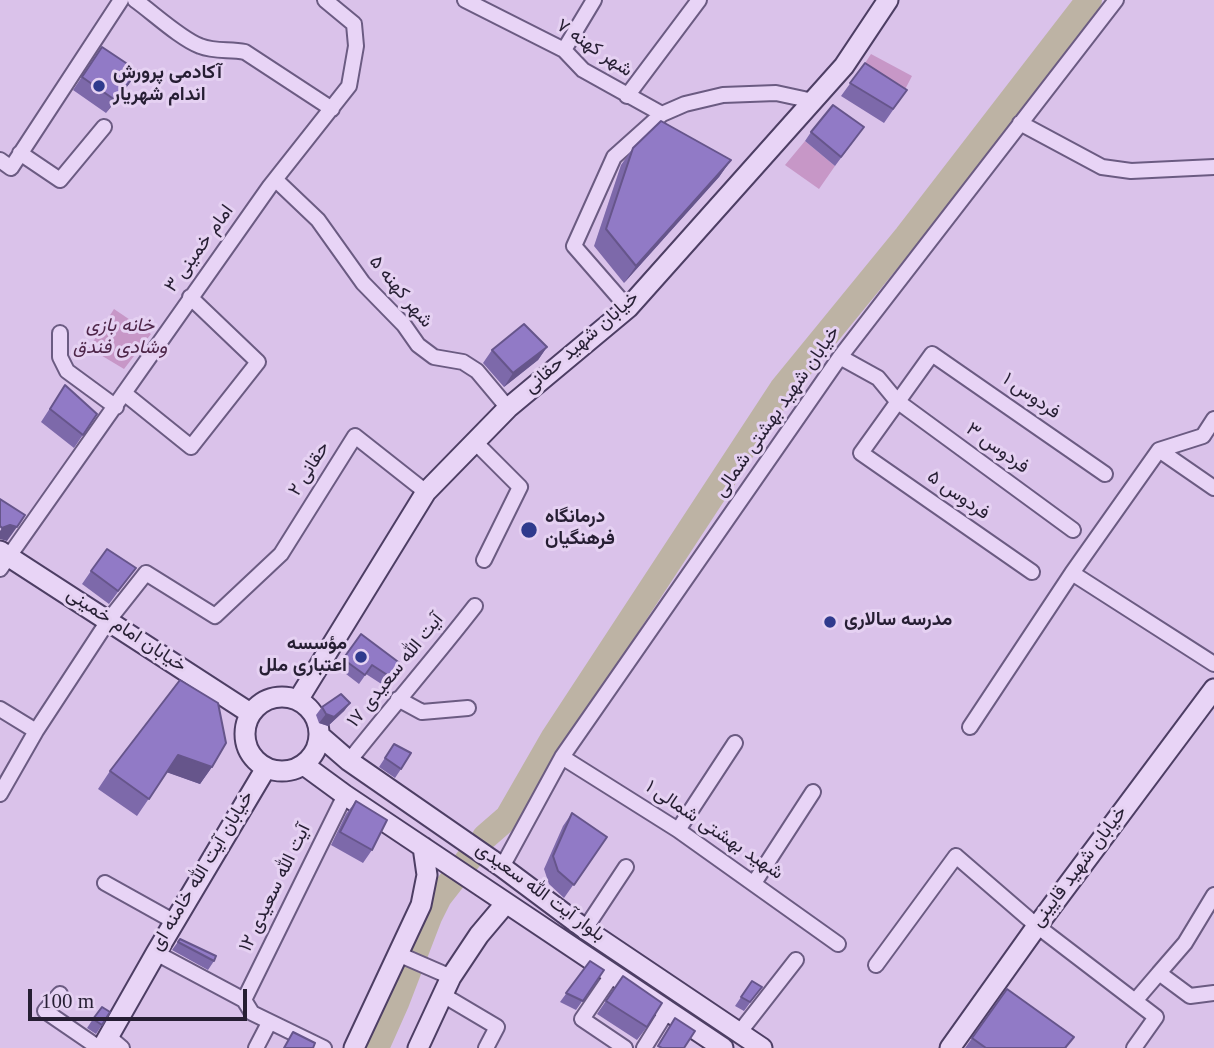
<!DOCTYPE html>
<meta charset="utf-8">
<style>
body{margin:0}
#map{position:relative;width:1214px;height:1048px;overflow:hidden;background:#dac2ea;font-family:Georgia,serif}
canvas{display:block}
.scale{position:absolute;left:28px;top:989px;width:219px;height:32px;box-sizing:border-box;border:4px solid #261e33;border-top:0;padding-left:9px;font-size:21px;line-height:24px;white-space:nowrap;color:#261e33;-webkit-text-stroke:5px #e5d1f2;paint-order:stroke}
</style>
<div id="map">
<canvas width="1214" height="1048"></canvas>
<div class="scale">100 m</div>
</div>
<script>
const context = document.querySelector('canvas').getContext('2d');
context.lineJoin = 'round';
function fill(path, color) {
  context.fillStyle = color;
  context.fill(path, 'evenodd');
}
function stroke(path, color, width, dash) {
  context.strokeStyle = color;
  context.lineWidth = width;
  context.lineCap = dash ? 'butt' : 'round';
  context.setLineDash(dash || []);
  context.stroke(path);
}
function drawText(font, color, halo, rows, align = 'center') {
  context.font = font + ' Georgia,Vazirmatn,serif';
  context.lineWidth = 6;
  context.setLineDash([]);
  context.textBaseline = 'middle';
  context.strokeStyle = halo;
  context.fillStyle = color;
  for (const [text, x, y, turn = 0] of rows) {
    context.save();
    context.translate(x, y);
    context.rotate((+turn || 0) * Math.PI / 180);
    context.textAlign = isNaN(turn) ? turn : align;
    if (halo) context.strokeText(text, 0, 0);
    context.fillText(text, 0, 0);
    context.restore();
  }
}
const green = new Path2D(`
 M871,54L912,76L898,103L856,77Z
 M805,141L835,166L819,189L785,165Z
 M114,309L151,334L124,369L89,348Z`);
const river = new Path2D(`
 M485,837L508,817L554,737L782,389L907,236L1089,0
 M376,1048L396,1003L429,917L439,897L471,856`);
const street = new Path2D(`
 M135,0C152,12 181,39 200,46C215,52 229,49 245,52L332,109
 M465,0L564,50L583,70L662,114
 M564,50L594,0
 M627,96L699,0
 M1020,123L1102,167L1131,171L1214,167
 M20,153L60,180L104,127
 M0,160L11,168L121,0
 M276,180L318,220L363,283L404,325L418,345L434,357L463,362L477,371L508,408
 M628,308L574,246L614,157L662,114L685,104L723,95L776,93L813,101
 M60,333V357L67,371L116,407
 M840,357L878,378L897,401L1073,530
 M124,393L191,447L258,362L190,297
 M475,442L520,487L484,560
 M1159,450L1214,488
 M0,569L270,186L349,86L356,46L354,24L325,0
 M1032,572L861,453L932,354L1105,474
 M1072,573L1214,664
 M398,699L422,712L468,708
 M0,709L36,731L0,794
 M970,727L1072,573L1159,450L1203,436L1214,419
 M36,731L108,621L146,573L215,616L281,554L355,436L426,492
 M562,757L678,830L838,944
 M349,761C390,709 434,659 475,606
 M678,830L735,743
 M502,867L562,757L840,357L1116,0
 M105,883L175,922
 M754,883L813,792
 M585,929L626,867
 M156,953L244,1000
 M398,954L451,977
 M876,965L956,856L1037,926L1156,1017L1134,1048
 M1159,973L1185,943L1214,895
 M612,975L582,1019L625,1048
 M60,994L45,1011L99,1048
 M443,995L497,1027L486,1048
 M244,1000L345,795
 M244,1000L252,1013L324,1048
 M1135,1001L1159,973L1190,996L1214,993
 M739,1033L796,960
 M108,1036L122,1048
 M256,1048L269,1023
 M644,1048L667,1011`);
const secondary = new Path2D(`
 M0,551L250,713
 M245 734a37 37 0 1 1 74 0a37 37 0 1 1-74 0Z
 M298,700L426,492L508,408L628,308L844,66L888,0
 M319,735L349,761L502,867L585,929L762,1048
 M304,765L345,795L723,1048
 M102,1048L156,953L266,768
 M354,1048L421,905L427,875L423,847
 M418,1048L451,977L479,935L506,903
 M950,1048L1037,926L1214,689`);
const wall = new Path2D(`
 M102,47L129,84L106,113L73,90Z
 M865,63L907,90L884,123L841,96Z
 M864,127L835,166L805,141L811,132Z
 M633,148L731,160L719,177L624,283L594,246L621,165Z
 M547,347L538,360L504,387L483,363L492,350Z
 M65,385L97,414L74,448L41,422Z
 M91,571L126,581L109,604L82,584Z
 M361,634L401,664L386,687L366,674L359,684L337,667Z
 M350,703L344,711L328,726L319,723L316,715L322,707Z
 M394,744L401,769L395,778L379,767Z
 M212,767L200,784L167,772L137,816L98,789L110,771Z
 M356,801L372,850L363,863L331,845L346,814Z
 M572,813L607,837L564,898L549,884L544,869L563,826Z
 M180,939L214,961L208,970L172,950Z
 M590,961L604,970L576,1010L560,1002Z
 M623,976L647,1027L637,1040L597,1014Z
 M752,981L755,996L744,1011L735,1006Z
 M1007,989L1074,1037L1066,1048H965Z
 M93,1019L102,1025L96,1034L87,1028Z`);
const shadedWall = new Path2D(`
 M138,71L129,84L106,113L115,100Z
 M731,160L719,177L624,283L636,266Z
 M547,347L538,360L504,387L513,373Z
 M10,525L17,527L7,541L0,539V531L2,528Z
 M350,703L344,711L328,726L319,723L326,714Z
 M178,755L212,767L200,784L166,772Z`);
const building = new Path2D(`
 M102,47L138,71L115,100L82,77Z
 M865,63L907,90L893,109L850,83Z
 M833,105L864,127L841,157L811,132Z
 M661,121L731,160L636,266L606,229L633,148Z
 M524,324L547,347L513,373L492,350Z
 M65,385L97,414L83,435L50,409Z
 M0,499L25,515L17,527L10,525L2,528L0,526Z
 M107,549L136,568L118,591L91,571Z
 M361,634L401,664L392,678L372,665L365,675L343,659Z
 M180,680L218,703L226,743L212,767L178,755L149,799L110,771Z
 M341,694L350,703L334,717L326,714L322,707Z
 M394,744L411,753L401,769L385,758Z
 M356,801L387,820L372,850L340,832Z
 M572,813L607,837L574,885L558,871L553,856Z
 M180,939L216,956L214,961L178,942Z
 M590,961L604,970L583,1001L566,993Z
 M623,976L662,1003L647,1027L606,1001Z
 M752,981L762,987L750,1002L741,997Z
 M1007,989L1074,1037L1065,1048H986L972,1038Z
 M102,1007L110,1012L102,1025L93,1019Z
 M675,1018L695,1031L684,1048H662L658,1046Z
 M293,1032L315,1043L313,1048H284Z`);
const markers = [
 [99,86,7,"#2f3a8d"],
 [529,530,9,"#2f3a8d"],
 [830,622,7,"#2f3a8d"],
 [361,657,7,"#2f3a8d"]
];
const streetNames = [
 ["شهر کهنه ۷",593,50,34],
 ["امام خمینی ۳",201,250,-54],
 ["شهر کهنه ۵",399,293,50],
 ["خیابان شهید حقانی",583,344,-41],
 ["فردوس ۱",1030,398,35],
 ["خیابان شهید بهشتی شمالی",779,413,-55],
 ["فردوس ۳",996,450,36],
 ["حقانی ۲",311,470,-58],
 ["فردوس ۵",957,497,35],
 ["خیابان امام خمینی",125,632,33],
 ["آیت الله سعیدی ۱۷",397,672,-51],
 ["شهید بهشتی شمالی ۱",713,832,34],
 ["خیابان شهید قایینی",1081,868,-53],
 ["خیابان آیت الله خامنه ای",204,872,-59],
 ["آیت الله سعیدی ۱۲",277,889,-64],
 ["بلوار آیت الله سعیدی",539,894,36]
];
const poiNames = [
 ["آکادمی پرورش",113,75],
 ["اندام شهریار",113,97],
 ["درمانگاه",545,519],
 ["فرهنگیان",545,541],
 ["مدرسه سالاری",844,622],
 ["مؤسسه",347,646,"right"],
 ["اعتباری ملل",347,668,"right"]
];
const parkNames = [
 ["خانه بازی",120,328],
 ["وشادی فندق",120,350]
];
fill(green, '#c797c7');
stroke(river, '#bdb3a4', 26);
stroke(street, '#6b5b82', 18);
stroke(secondary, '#4d3e64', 23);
stroke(street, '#e8d4f6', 14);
stroke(secondary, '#e8d4f6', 19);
fill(wall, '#7d69aa');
fill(shadedWall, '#66558b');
fill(building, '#917ac6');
stroke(building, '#66558b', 2);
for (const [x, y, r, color] of markers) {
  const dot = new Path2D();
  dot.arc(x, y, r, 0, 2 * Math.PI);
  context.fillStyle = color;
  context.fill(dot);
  stroke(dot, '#e5d1f2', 2.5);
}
drawText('19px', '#261e33', '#e5d1f2', streetNames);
drawText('bold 19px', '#261e33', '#e5d1f2', poiNames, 'left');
drawText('italic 19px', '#4e2649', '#e5d1f2', parkNames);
</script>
